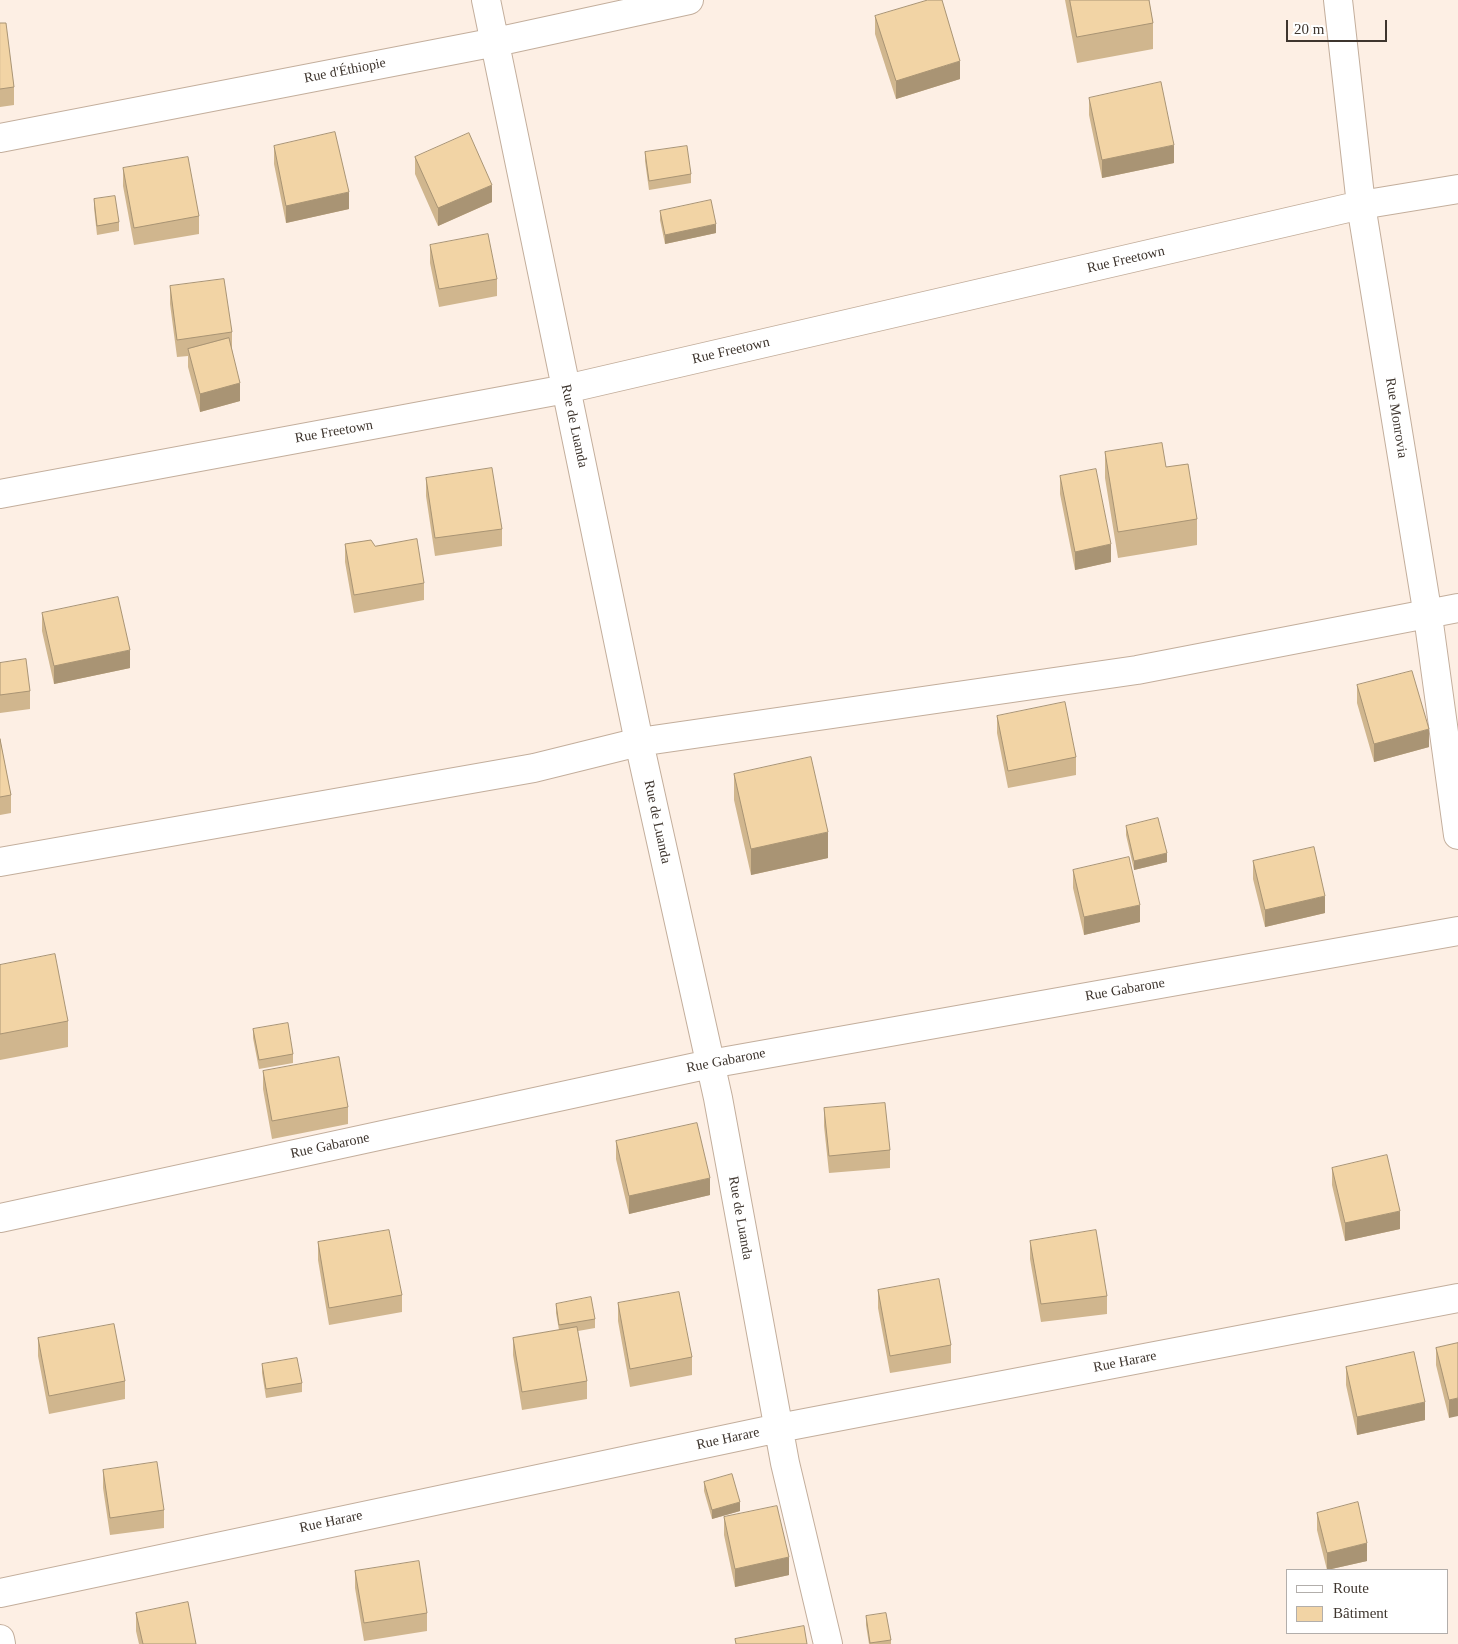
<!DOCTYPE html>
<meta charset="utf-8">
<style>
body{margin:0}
#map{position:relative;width:1458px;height:1644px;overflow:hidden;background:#fdefe4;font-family:"Times New Roman",serif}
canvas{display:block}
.legend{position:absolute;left:1286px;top:1569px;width:162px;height:65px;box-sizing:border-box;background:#fff;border:1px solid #b2aeab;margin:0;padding:6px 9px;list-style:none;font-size:15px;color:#3e352e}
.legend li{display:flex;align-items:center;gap:10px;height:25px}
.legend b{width:25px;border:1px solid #b2aeab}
.scale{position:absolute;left:1286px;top:20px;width:101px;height:22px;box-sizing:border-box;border:2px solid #3e352e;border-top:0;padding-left:6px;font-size:15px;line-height:18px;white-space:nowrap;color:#3e352e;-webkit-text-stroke:4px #fff;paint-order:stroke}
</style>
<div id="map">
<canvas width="1458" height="1644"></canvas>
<ul class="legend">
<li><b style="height:6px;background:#fff"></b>Route</li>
<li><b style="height:14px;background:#f2d4a5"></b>Bâtiment</li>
</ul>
<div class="scale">20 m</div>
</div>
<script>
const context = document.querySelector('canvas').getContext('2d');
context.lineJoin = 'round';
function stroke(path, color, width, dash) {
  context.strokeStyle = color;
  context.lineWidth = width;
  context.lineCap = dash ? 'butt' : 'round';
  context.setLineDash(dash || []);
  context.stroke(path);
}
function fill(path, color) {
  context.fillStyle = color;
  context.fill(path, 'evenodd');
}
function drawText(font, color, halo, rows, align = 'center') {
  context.font = font + ' "Times New Roman",serif';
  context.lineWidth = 5;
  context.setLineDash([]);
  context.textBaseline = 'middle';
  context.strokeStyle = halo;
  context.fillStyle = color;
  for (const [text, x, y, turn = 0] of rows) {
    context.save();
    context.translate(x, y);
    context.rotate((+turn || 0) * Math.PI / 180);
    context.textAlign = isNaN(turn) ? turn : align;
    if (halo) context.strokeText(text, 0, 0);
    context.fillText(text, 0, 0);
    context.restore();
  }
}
const minor = new Path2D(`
 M486,0L639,742L718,1098L785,1463L828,1644
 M1338,0L1361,205L1428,616L1458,835
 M0,138L496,42L689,0
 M0,494L566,389L1361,205L1458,189
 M0,862L534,768L639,742L1137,670L1458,608
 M0,1218L710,1064L1458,931
 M0,1593L779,1428L1458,1298
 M0,1639L1,1644`);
const wall = new Path2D(`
 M1065,0H1149L1153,23V49L1077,63Z
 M875,16L960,79L896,99L875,34Z
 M0,23L14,87V105L0,107Z
 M1089,98L1174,163L1102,178L1089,115Z
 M274,146L349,209L286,223L274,164Z
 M645,152L691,174V183L649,190L645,161Z
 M415,157L492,202L438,226L415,174Z
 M123,168L199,216V234L134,245L123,186Z
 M94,199L119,222V231L97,235L94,208Z
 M660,211L716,233L665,244L660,220Z
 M430,245L497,279V296L439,307L430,263Z
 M170,286L232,332V349L240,401L200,412L188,367V356L177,357L170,304Z
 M1105,452L1166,467L1197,519V545L1118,558L1105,478Z
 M1060,476L1111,562L1075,570L1060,494Z
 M426,478L502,529V546L435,556L426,496Z
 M345,544L375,546L424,583V600L354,613L345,562Z
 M42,613L130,668L54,684L42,631Z
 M0,663L30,691V709L0,713Z
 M1357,685L1429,747L1374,762L1357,703Z
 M997,716L1076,757V775L1008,788L997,733Z
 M0,739L11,795V813L0,815Z
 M734,774L828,858L751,875L734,800Z
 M1126,826L1167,862L1134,870L1126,835Z
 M1253,861L1325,913L1265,927L1253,879Z
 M1073,870L1140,922L1084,935L1073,888Z
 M0,965L68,1021V1047L0,1060Z
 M253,1029L293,1054V1063L259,1069L253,1038Z
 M263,1071L348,1107V1124L272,1139L263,1089Z
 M824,1108L890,1150V1168L829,1173L824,1126Z
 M616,1141L710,1195L629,1214L616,1159Z
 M1332,1168L1400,1229L1345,1241L1332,1185Z
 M1030,1241L1107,1296V1314L1041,1322L1030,1259Z
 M318,1242L402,1295V1312L329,1325L318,1260Z
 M878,1290L951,1345V1363L890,1373L878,1308Z
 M618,1303L692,1357V1375L630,1387L618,1321Z
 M556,1304L595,1319V1328L578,1331L587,1381V1399L522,1410L513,1355V1338L559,1330L556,1313Z
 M38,1338L125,1381V1399L49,1414L38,1356Z
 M1458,1343L1449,1418L1436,1365V1348Z
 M262,1364L302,1383V1392L266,1398L262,1373Z
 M1346,1367L1425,1420L1357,1435L1346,1385Z
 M103,1470L164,1510V1528L110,1535L103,1488Z
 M704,1482L740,1511L712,1519L704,1491Z
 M1317,1513L1367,1561L1327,1570L1317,1530Z
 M724,1517L789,1575L735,1587L724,1535Z
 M355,1571L427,1613V1631L364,1641L355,1588Z
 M136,1613L196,1644H139L136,1631Z
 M866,1616L891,1640V1644H869L866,1625Z`);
const shadedWall = new Path2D(`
 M960,61V79L896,99V81Z
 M1174,145V163L1102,178V160Z
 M492,185V202L438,226V208Z
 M349,192V209L286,223V206Z
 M716,224V233L665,244V235Z
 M240,383V401L200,412V394Z
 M1111,544V562L1075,570V552Z
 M130,650V668L54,684V666Z
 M1429,729V747L1374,762V744Z
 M828,832V858L751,875V849Z
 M1167,853V862L1134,870V861Z
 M1325,896V913L1265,927V910Z
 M1140,905V922L1084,935V917Z
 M710,1178V1195L629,1214V1196Z
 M1400,1211V1229L1345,1241V1223Z
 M1458,1398V1416L1449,1418V1400Z
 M1425,1402V1420L1357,1435V1417Z
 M740,1502V1511L712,1519V1510Z
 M1367,1543V1561L1327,1570V1553Z
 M789,1557V1575L735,1587V1569Z`);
const building = new Path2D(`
 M928,0H942L960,61L896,81L875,16Z
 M1070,0H1149L1153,23L1077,37Z
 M0,23H6L14,87L0,89Z
 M1161,82L1174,145L1102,160L1089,98Z
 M335,132L349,192L286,206L274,146Z
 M469,133L492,185L438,208L415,157Z
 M687,146L691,174L649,181L645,152Z
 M188,157L199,216L134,228L123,168Z
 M115,196L119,222L97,226L94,199Z
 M711,200L716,224L665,235L660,211Z
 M488,234L497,279L439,289L430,245Z
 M224,279L232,332L177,340L170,286Z
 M229,338L240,383L200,394L188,349Z
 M1162,443L1166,467L1188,464L1197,519L1118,532L1105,452Z
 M492,468L502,529L435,538L426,478Z
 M1096,469L1111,544L1075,552L1060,476Z
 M417,539L424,583L354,595L345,544L371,540L375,546Z
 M118,597L130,650L54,666L42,613Z
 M26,659L30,691L0,695V663Z
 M1412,671L1429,729L1374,744L1357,685Z
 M1065,702L1076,757L1008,771L997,716Z
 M0,739L11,795L0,797Z
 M811,757L828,832L751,849L734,774Z
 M1158,818L1167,853L1134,861L1126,826Z
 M1314,847L1325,896L1265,910L1253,861Z
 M1129,857L1140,905L1084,917L1073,870Z
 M55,954L68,1021L0,1034V965Z
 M288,1023L293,1054L259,1060L253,1029Z
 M339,1057L348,1107L272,1121L263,1071Z
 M885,1103L890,1150L829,1156L824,1108Z
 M697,1123L710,1178L629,1196L616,1141Z
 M1387,1155L1400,1211L1345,1223L1332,1168Z
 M389,1230L402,1295L329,1308L318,1242Z
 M1096,1230L1107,1296L1041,1304L1030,1241Z
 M939,1279L951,1345L890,1356L878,1290Z
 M679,1292L692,1357L630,1369L618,1303Z
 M591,1297L595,1319L559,1325L556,1304Z
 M114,1324L125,1381L49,1396L38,1338Z
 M577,1327L587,1381L522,1392L513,1338Z
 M1458,1343V1398L1449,1400L1436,1348Z
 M1414,1352L1425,1402L1357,1417L1346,1367Z
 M297,1358L302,1383L266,1389L262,1364Z
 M157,1462L164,1510L110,1518L103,1470Z
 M732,1474L740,1502L712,1510L704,1482Z
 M1358,1502L1367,1543L1327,1553L1317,1513Z
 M777,1506L789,1557L735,1569L724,1517Z
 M419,1561L427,1613L364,1623L355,1571Z
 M188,1602L196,1644H143L136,1613Z
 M886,1613L891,1640L870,1643L866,1616Z
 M804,1626L807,1644H736L735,1639Z`);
const streetNames = [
 ["Rue d'Éthiopie",345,71,-11],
 ["Rue Freetown",1126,260,-13],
 ["Rue Freetown",731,351,-13],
 ["Rue Monrovia",1396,418,81],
 ["Rue de Luanda",574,426,78],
 ["Rue Freetown",334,432,-10],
 ["Rue de Luanda",657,822,78],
 ["Rue Gabarone",1125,990,-10],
 ["Rue Gabarone",726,1061,-11],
 ["Rue Gabarone",330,1146,-12],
 ["Rue de Luanda",740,1218,80],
 ["Rue Harare",1125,1362,-11],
 ["Rue Harare",728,1439,-12],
 ["Rue Harare",331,1522,-12]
];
stroke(minor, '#c3ae9c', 30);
stroke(minor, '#fff', 28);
fill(wall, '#d0b68e');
fill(shadedWall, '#a99474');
fill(building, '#f2d4a5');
stroke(building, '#a99474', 1);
drawText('14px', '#3e352e', '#fff', streetNames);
</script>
